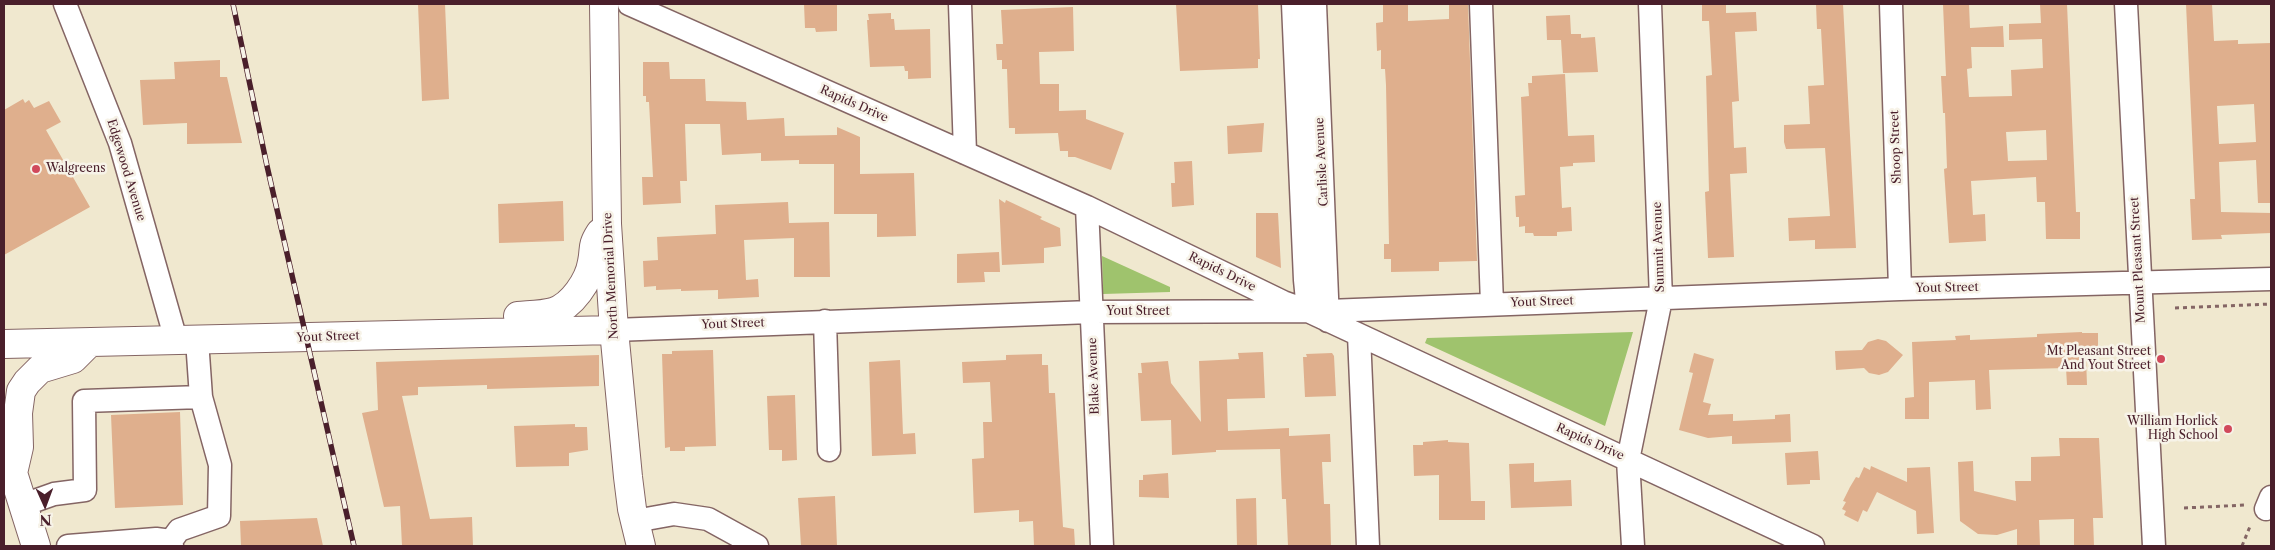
<!DOCTYPE html>
<style>
body{margin:0}
#map{position:relative;width:2275px;height:550px;overflow:hidden;background:#f0e8cf;font-family:"Libre Caslon Text",serif}
canvas{display:block}
.frame{position:absolute;inset:0;border:5px solid #4a1f2b;pointer-events:none}
.north{position:absolute;left:20px;top:480px;width:50px;height:50px;-webkit-text-stroke:4px #f7f3e8;paint-order:stroke;rotate:178deg;font-size:14px;font-weight:700;line-height:20px;text-align:center;color:#4a1f2b}
.north::after{content:'';display:block;margin:auto;width:18px;height:22px;background:#4a1f2b;clip-path:polygon(50% 0,100% 100%,50% 72%,0 100%)}
</style>
<div id="map">
<canvas width="2275" height="550"></canvas>
<div class="frame"></div>
<div class="north">N</div>
</div>
<script>
const context = document.querySelector('canvas').getContext('2d');
context.lineJoin = 'round';
function fill(path, color) {
  context.fillStyle = color;
  context.fill(path, 'evenodd');
}
function stroke(path, color, width, dash) {
  context.strokeStyle = color;
  context.lineWidth = width;
  context.lineCap = dash ? 'butt' : 'round';
  context.setLineDash(dash || []);
  context.stroke(path);
}
function drawText(font, color, halo, rows, align = 'center') {
  context.font = font + ' "Libre Caslon Text",serif';
  context.lineWidth = 5;
  context.setLineDash([]);
  context.textBaseline = 'middle';
  context.strokeStyle = halo;
  context.fillStyle = color;
  for (const [text, x, y, turn = 0] of rows) {
    context.save();
    context.translate(x, y);
    context.rotate((+turn || 0) * Math.PI / 180);
    context.textAlign = isNaN(turn) ? turn : align;
    if (halo) context.strokeText(text, 0, 0);
    context.fillText(text, 0, 0);
    context.restore();
  }
}
const green = new Path2D(`
 M1102,256L1170,287V292L1103,294Z
 M1633,332L1605,426L1425,343L1427,338Z`);
const building = new Path2D(`
 M418,4H445L449,99L422,101Z
 M804,4H837V31L816,32L815,28H805Z
 M1176,4H1258L1260,59H1258V68L1180,71Z
 M1383,4H1408V21L1449,19V4H1468L1477,261L1439,262V271L1391,272V259H1384V244H1389L1386,85L1385,69H1381V50L1377,51L1376,23L1383,22Z
 M1702,4H1726V13L1756,12L1757,31L1735,32L1739,101L1732,102L1734,148L1746,147L1747,173L1730,174L1734,257L1708,258L1705,192L1709,191L1706,76L1712,75L1709,21H1702Z
 M1816,4H1843L1856,248L1815,249V240L1789,241L1788,218L1830,216L1825,148L1786,149L1784,142V125L1810,124L1808,86L1824,85L1821,29H1817Z
 M1943,4H1969L1970,28L2003,26L2004,47H1971L1972,68L1967,69L1969,97L2012,96L2011,70L2043,68L2042,39L2009,40V24L2041,23L2040,4H2067L2076,212H2080V239H2046L2045,202H2037L2036,177L1971,181L1973,215L1985,214L1986,241L1949,243L1944,169L1947,168L1945,113H1943L1941,76H1946ZM2046,130L2047,160L2008,161L2006,132Z
 M2186,4H2212L2214,41L2238,40V44L2271,43V203H2258L2256,160L2219,162L2221,212L2271,213V233L2221,235L2222,239L2192,240L2190,199H2195ZM2254,104L2256,142L2219,144L2217,106Z
 M1073,7L1074,51L1039,52L1040,84H1059V111L1086,110V119L1124,133L1111,170L1075,157H1068V151H1060L1058,133L1015,134V128H1009L1007,69H1002V60H997L996,44H1003L1001,10Z
 M891,13V19H894L895,30L930,29L931,78L908,79V71H905L904,66L870,67L867,20H869L868,14Z
 M1570,15L1571,34H1581V38L1595,37L1598,72L1563,73L1561,40H1547L1546,16Z
 M220,60V77H227L242,143L187,144V123L143,125L140,80L175,79L174,62Z
 M643,62H669L670,79H705L706,101L746,102L747,120L784,118L785,136L837,135V127L860,137V174L914,173L916,236L877,237V214H834V164H799V160L761,161V153L722,155L720,124H685L687,181H680L681,203L643,205L642,177H653L649,102H646V96H643Z
 M1565,74L1568,136L1594,135L1595,162L1573,163V166L1560,167L1562,208L1571,207L1572,231L1557,232V236H1534L1533,233H1525V226L1519,227V217H1516L1515,196L1525,195L1521,97L1529,96L1528,83H1532V76Z
 M23,99L25,103L29,100L34,108L49,101L61,122L46,130L90,207L4,255V110Z
 M1264,123L1262,152L1228,154L1227,126Z
 M1192,161L1194,205L1172,207L1171,183H1175L1174,162Z
 M999,199L1005,203L1006,200L1042,217L1040,219L1060,228L1061,246L1044,248V263L1002,265Z
 M563,201L564,241L499,243L498,204Z
 M788,202L789,223L829,222L830,277H794V238L744,240L746,280L758,279L759,297L718,299V290L681,291V289L656,290V286L644,287L643,261L658,260L657,237L716,234L715,205Z
 M1256,213H1278L1281,268L1256,257Z
 M999,252L1000,272H984L985,282L957,283V254Z
 M2082,332V333H2098V357L2086,358L2087,385H2067L2066,368L1989,370L1991,409L1976,410L1975,380L1929,382V419H1905V398L1914,397L1912,342L1956,340L1955,336L1970,335V340L2037,337V334Z
 M1878,339L1886,341L1903,355L1888,372L1879,375L1869,373L1864,368L1836,370L1835,351L1862,350L1868,342Z
 M713,350L716,446L685,447V451H670V447L665,448L662,354H672V351Z
 M1263,352L1265,398L1227,399L1228,431L1289,428V436L1330,434L1331,462H1322L1324,504H1330L1331,546H1288L1286,499H1282L1280,449L1216,450V452L1172,455L1171,420L1141,421L1138,373H1142L1141,363L1168,361L1171,383L1201,422L1199,361L1239,359L1238,353Z
 M1332,353L1334,356L1336,396L1305,397L1303,357H1307L1306,354Z
 M1694,353L1714,359L1703,402L1711,404L1708,415L1733,414V421L1775,419V415L1790,414L1791,442L1732,444V436L1708,438L1679,430L1693,373L1689,372Z
 M1042,354V365H1048L1049,393H1055L1063,527L1074,529L1075,546H1034L1033,521L1019,522V510L974,513L972,459L984,458L983,422H992L990,382L963,383L962,362L1006,360V355Z
 M599,355V386L487,389V385L418,387V395L402,396L430,519L472,517L473,546H402L400,506L384,507L362,413L378,410L376,362Z
 M900,360L903,434L915,433L916,454L872,456L869,362Z
 M795,395L797,460L782,461V450H769L767,396Z
 M180,412L183,505L115,508L111,415Z
 M575,424V427H587L588,450L569,453V466L516,467L514,426Z
 M2059,438H2099L2103,518H2093L2094,546H2074V519L2039,520L2040,546H2017V529L1997,535L1978,534L1960,521L1958,462L1973,461L1974,491L2016,501L2015,481H2031V457L2060,456Z
 M1448,440V442L1469,443L1471,501H1485V520H1439V475L1414,476L1413,445H1423V442Z
 M1818,451L1820,480H1810V484L1787,485L1785,453Z
 M1534,463V482L1571,480L1572,506L1511,508L1509,464Z
 M1871,466L1907,482V468L1930,467L1934,533L1917,534L1916,511L1877,492L1867,512L1863,510L1858,522L1844,515L1846,511L1842,509L1846,502L1843,501L1850,487L1856,477L1859,478L1864,467L1870,470Z
 M1168,473L1169,498L1139,497V480H1143V475Z
 M835,496L837,546H801L798,498Z
 M1256,498L1257,546H1237L1236,499Z
 M317,518L323,546H241L240,521Z`);
const path = new Path2D(`
 M2175,308L2271,304
 M2184,508L2246,505
 M2242,546L2251,524`);
const minor = new Path2D(`
 M65,4L120,143L176,340
 M629,4L1087,207L1283,302L1308,311L1813,546
 M960,4L965,153
 M1293,4L1305,280L1308,311
 M1315,4L1328,321
 M1481,4L1492,304
 M1891,4L1900,289
 M2126,4L2154,546
 M1087,207L1102,546
 M825,321L829,450
 M614,330L1091,312L1328,311L1900,289L2271,279
 M1359,335L1368,546
 M23,505L54,494L85,490L84,401L201,397L197,340
 M2266,509L2271,497
 M635,521L674,514L708,519L757,546
 M171,541L179,530L219,516L220,465L201,397
 M68,546L156,539L171,541L172,546
 M1633,546L1628,460L1661,299L1650,4`);
const major = new Path2D(`
 M604,4L607,224L614,330L628,477L632,509L641,546
 M518,316C529,315 542,315 553,312C572,306 589,281 592,262C595,248 591,247 600,233
 M4,344L614,330
 M5,456L13,473L36,546
 M13,473L19,447L18,413L21,391L27,382L40,369L73,359L88,344`);
const rail = new Path2D(`
 M233,4L267,166L354,546`);
const markers = [
 [36,169,5,"#d1495b"],
 [2161,359,5,"#d1495b"],
 [2228,429,5,"#d1495b"]
];
const streetNames = [
 ["Rapids Drive",854,104,24],
 ["Shoop Street",1896,147,-92],
 ["Carlisle Avenue",1322,162,-93],
 ["Edgewood Avenue",126,170,73],
 ["Summit Avenue",1659,247,-92],
 ["Mount Pleasant Street",2138,260,-93],
 ["Rapids Drive",1222,272,26],
 ["North Memorial Drive",611,276,-93],
 ["Yout Street",1947,288,-1],
 ["Yout Street",1542,302,-2],
 ["Yout Street",1138,312],
 ["Yout Street",733,324,-2],
 ["Yout Street",328,337,-2],
 ["Blake Avenue",1094,376,-92],
 ["Rapids Drive",1590,442,24]
];
const poiNames = [
 ["Walgreens",46,169,"left"],
 ["Mt Pleasant Street",2151,352],
 ["And Yout Street",2151,366],
 ["William Horlick",2218,422],
 ["High School",2218,436]
];
fill(green, '#9fc36d');
fill(building, '#dfaf8d');
stroke(minor, '#846564', 25);
stroke(major, '#846564', 30);
stroke(path, '#846564', 3, [4, 4]);
stroke(minor, '#fff', 22);
stroke(major, '#fff', 28);
stroke(rail, '#4a1f2b', 5.5);
stroke(rail, '#f7f3e8', 4, [11]);
for (const [x, y, r, color] of markers) {
  const dot = new Path2D();
  dot.arc(x, y, r, 0, 2 * Math.PI);
  context.fillStyle = color;
  context.fill(dot);
  stroke(dot, '#f7f3e8', 2);
}
drawText('12px', '#4a1f2b', '#f7f3e8', streetNames);
drawText('12px', '#4a1f2b', '#f7f3e8', poiNames, 'right');
</script>
